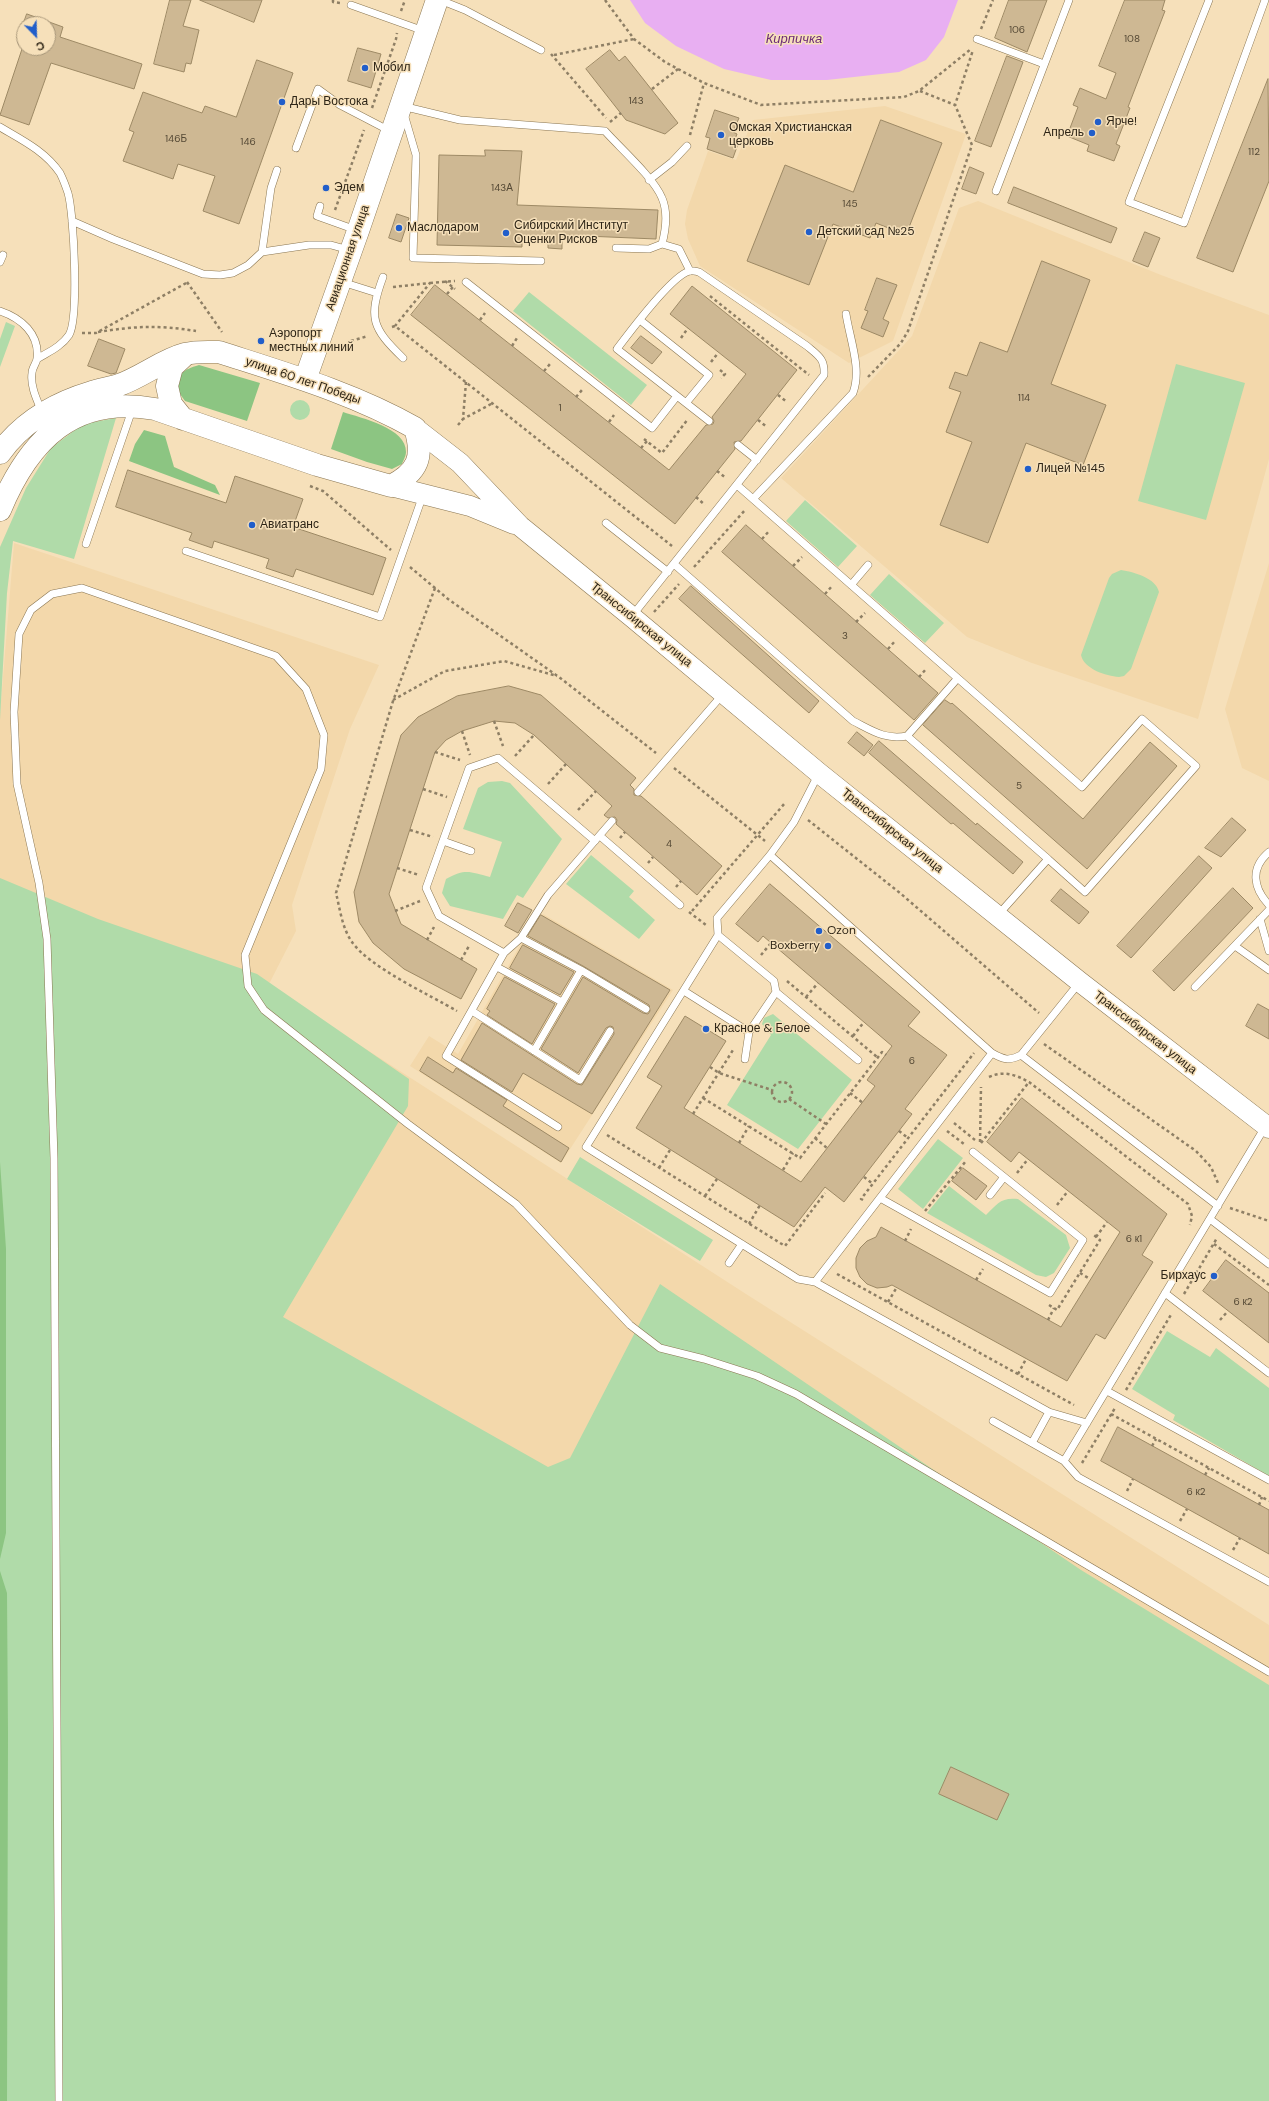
<!DOCTYPE html>
<meta charset="utf-8">
<style>
body{margin:0}
#map{position:relative;width:1269px;height:2101px;overflow:hidden;background:#f6e0ba;font-family:"DM Sans",sans-serif}
canvas{display:block}
.north{position:absolute;left:16px;top:16px;width:40px;height:40px;box-sizing:border-box;background:#f6e0ba;border:1px solid #a69578;border-radius:50%;rotate:157deg;font-size:11px;font-weight:700;line-height:16px;text-align:center;color:#2d2416}
.north::after{content:'';display:block;margin:auto;width:14px;height:18px;background:#215eca;clip-path:polygon(50% 0,100% 100%,50% 72%,0 100%)}
</style>
<div id="map">
<canvas width="1269" height="2101"></canvas>
<div class="north">С</div>
</div>
<script>
const context = document.querySelector('canvas').getContext('2d');
context.lineJoin = 'round';
function fill(path, color) {
  context.fillStyle = color;
  context.fill(path, 'evenodd');
}
function stroke(path, color, width, dash) {
  context.strokeStyle = color;
  context.lineWidth = width;
  context.lineCap = dash ? 'butt' : 'round';
  context.setLineDash(dash || []);
  context.stroke(path);
}
function drawText(font, color, halo, rows, align = 'center') {
  context.font = font + ' "DM Sans",sans-serif';
  context.lineWidth = 3;
  context.setLineDash([]);
  context.textBaseline = 'middle';
  context.strokeStyle = halo;
  context.fillStyle = color;
  for (const [text, x, y, turn = 0] of rows) {
    context.save();
    context.translate(x, y);
    context.rotate((+turn || 0) * Math.PI / 180);
    context.textAlign = isNaN(turn) ? turn : align;
    if (halo) context.strokeText(text, 0, 0);
    context.fillText(text, 0, 0);
    context.restore();
  }
}
const built = new Path2D(`
 M885,106L966,134L893,341L849,363L700,266L688,239L685,224L687,210L708,151L736,160L753,120Z
 M978,201L1161,275L1269,315V459L1198,719L1032,663L967,637L781,478L912,336L959,208Z
 M14,543L379,665L350,729L292,905L296,931L268,986L746,1294L1269,1625V2101H15L0,961V714Z
 M1269,563V781L1242,768L1225,709Z
 M543,914L673,990L561,1163L410,1066L429,1036L458,1054L519,947Z`);
const green = new Path2D(`
 M529,292L647,385L631,405L513,311Z
 M6,322L15,326L0,367V339Z
 M1176,364L1245,383L1206,520L1138,501Z
 M290 410a10 10 0 1 1 20 0a10 10 0 1 1-20 0Z
 M116,418L74,559L13,541L7,593L0,720V547L26,488L51,448L83,424Z
 M805,500L857,546L838,567L786,521Z
 M1121,570C1134,572 1156,578 1159,592L1131,669L1124,676L1119,677C1106,676 1084,669 1081,655L1109,578L1112,574Z
 M889,574L944,623L925,643L870,595Z
 M502,781L510,783L562,839L523,898L517,895L503,919L450,906L442,893L446,879C466,868 470,872 490,877L502,842L463,829L478,788L488,782Z
 M591,855L634,891L629,897L655,920L639,939L566,884Z
 M0,878L98,919L257,974L409,1079L408,1106L283,1317L548,1467L570,1458L660,1284L1081,1570L1269,1685V2101H0Z
 M773,1014L852,1080L798,1149L727,1105L771,1035L762,1024L764,1018Z
 M938,1139L963,1158L923,1209L898,1189Z
 M580,1157L713,1240L700,1261L567,1179Z
 M949,1186L986,1215C997,1204 1001,1197 1018,1199L1066,1235L1070,1248L1054,1273L1046,1277L1036,1275L927,1213Z
 M1167,1331L1210,1357L1216,1348L1269,1388V1476L1173,1420L1175,1415L1132,1389Z`);
const forest = new Path2D(`
 M199,365L260,383L247,421L185,401L177,390C179,373 182,370 199,365Z
 M343,412C361,418 407,428 406,452C406,456 403,461 402,464L392,469L367,462L331,449Z
 M144,430L165,436L174,467L215,485L220,495L129,461L135,444Z
 M0,1162L6,1249V1533L0,1559Z
 M0,1571L7,1593L8,1735L7,2101H0Z`);
const water = new Path2D(`
 M630,0H958L944,37L926,60L899,72L827,80H771L724,69L676,46L645,23Z`);
const building = new Path2D(`
 M170,0H191L183,26L199,30L191,64L186,63L184,72L154,64Z
 M200,0H262L254,22Z
 M1009,0H1047L1027,52L995,38Z
 M1125,0H1165L1162,10L1165,11L1128,107L1130,108L1116,144L1120,146L1114,161L1087,151L1089,145L1067,136L1078,107L1073,105L1080,88L1106,99L1116,73L1099,66Z
 M27,14L63,27L60,37L142,64L134,89L51,63L29,125L0,115L24,43V48H48V24H24V31H21Z
 M358,48L381,54L371,88L348,81Z
 M610,50L619,61L625,56L678,123L665,134L626,120L586,69Z
 M1007,56L1023,62L991,147L975,141Z
 M257,60L293,73L239,224L203,211L215,176L178,164L173,179L123,161L134,132L129,130L143,92L202,113L205,106L236,117Z
 M1268,79L1269,181L1233,272L1197,258Z
 M715,110L739,118L733,132L737,134L735,139L739,141L733,158L707,149L710,138L706,137Z
 M881,120L942,143L906,235L876,223L870,238L833,224L809,285L747,261L785,165L853,192Z
 M485,150L522,151L517,205L658,210L656,239L562,235V249L548,248V243L522,242V247L437,245L439,155L485,156Z
 M970,167L984,173L976,194L962,189Z
 M1014,187L1117,228L1111,243L1008,203Z
 M397,214L409,218L401,242L389,238Z
 M1145,232L1160,238L1148,267L1133,261Z
 M1042,261L1090,280L1051,384L1106,405L1083,465L1026,443L988,543L940,525L972,442L946,432L961,392L949,388L955,372L967,376L980,342L1007,352Z
 M877,278L897,285L883,319L889,322L883,337L861,328L868,311L865,310Z
 M435,285L669,470L706,425L713,424L714,421L712,417L746,374L670,314L692,286L797,370L741,441L734,442L735,449L675,524L411,315Z
 M641,336L662,352L652,364L631,348Z
 M99,339L125,349L116,373L111,374L88,366Z
 M128,470L226,503L235,476L303,499L293,527L386,558L373,595L296,569L293,577L266,568L269,559L214,541L212,548L189,540L192,533L116,507Z
 M746,525L938,693L915,719L914,720L722,552Z
 M691,586L819,701L809,713L679,599Z
 M509,686L541,695L636,778L630,785L634,789V795L641,796L722,866L697,895L616,824L617,820L615,817L608,818L604,815L612,806L534,735L515,723L494,721L462,731L446,740L435,752L389,894L401,924L477,969L461,999L404,969L373,943L359,922L354,892L401,735L418,717L457,696Z
 M945,700L951,704L952,703L1083,819L1150,742L1177,766L1087,869L923,725Z
 M857,732L873,745L864,756L848,743Z
 M879,741L976,825L977,823L1023,862L1013,874L953,823L951,824L869,753Z
 M1232,818L1246,830L1221,857L1205,848Z
 M1199,856L1212,868L1131,958L1117,946Z
 M770,884L920,1012L908,1026L947,1055L905,1109L912,1114L844,1202L825,1187L794,1227L636,1128L662,1086L647,1077L685,1016L726,1041L684,1108L801,1182L875,1086L867,1080L892,1046L763,936L758,942L736,924Z
 M1233,888L1253,908L1174,991L1153,971Z
 M1061,889L1089,912L1079,924L1051,901Z
 M518,903L532,910L518,933L505,926Z
 M541,915L670,990L592,1114L523,1073L512,1092L461,1060L482,1023L577,1084L582,1085L614,1034L613,1027L610,1026L606,1028L578,1073L541,1049L583,977L643,1013L648,1014L650,1011L649,1005L583,966L528,936Z
 M523,945L574,972L560,995L510,968Z
 M505,977L555,1004L532,1044L487,1015L490,1011L487,1009Z
 M1258,1004L1269,1010V1039L1246,1026Z
 M428,1057L453,1073L456,1068L507,1100L503,1106L569,1148L561,1162L420,1071Z
 M1022,1098L1167,1214L1142,1255L1153,1262L1105,1339L1096,1334L1067,1381L892,1285L887,1287L877,1288L867,1284L860,1277L856,1268V1258L860,1248L867,1241L876,1237L881,1227L1061,1327L1120,1232L1019,1152L1011,1162L987,1142Z
 M963,1168L987,1186L976,1200L952,1181Z
 M1226,1260L1269,1293V1343L1203,1291Z
 M1118,1427L1269,1510V1554L1101,1461Z
 M951,1767L1009,1794L997,1820L939,1794Z`);
const path = new Path2D(`
 M333,0V2L340,3
 M605,0L634,39L665,62L704,83L761,105L904,97L919,91L971,49
 M401,11L405,0
 M981,29L993,0
 M551,54L606,118
 M554,55L634,39
 M652,89L678,69
 M920,91L955,105
 M372,108L396,39L397,33
 M610,122L621,113
 M690,135L704,83
 M335,210L364,130
 M445,281L455,289
 M187,282L222,332
 M430,283L455,281
 M393,287L430,283L395,326
 M447,294L453,287
 M710,296L809,375
 M480,320L485,313
 M392,327L395,326L672,546
 M98,332C136,326 158,325 196,331
 M82,333H96L188,282
 M681,338L688,328
 M351,341L368,336
 M512,346L517,338
 M711,362L718,353
 M720,370L725,374L721,378
 M544,371L550,364
 M868,377L901,343L908,331L972,145L955,105L973,50
 M466,382L463,419L493,403
 M778,395L787,402
 M576,397L582,390
 M758,420L767,427
 M609,422L614,415
 M458,425L463,419
 M644,439L662,453L688,419
 M641,448L647,441
 M717,471L726,478
 M310,486L323,491L391,550
 M696,497L705,505
 M762,539L770,530
 M793,566L802,557
 M410,567L448,599L559,677L656,753
 M694,567L746,509
 M435,588L393,701L336,893C340,909 342,928 352,942C369,967 430,995 457,1011
 M825,594L833,585
 M654,612L679,584
 M856,622L865,613
 M888,649L896,640
 M919,677L927,668
 M393,700L445,671L504,661L557,676
 M494,721L503,746
 M462,731L470,755
 M435,752L460,760
 M515,756L534,735
 M674,768L765,841
 M548,784L566,764
 M423,789L447,797
 M578,810L596,791
 M808,820L900,893L1039,1013
 M410,830L433,837
 M620,838L625,832
 M648,863L653,857
 M397,868L419,875
 M676,887L681,881
 M395,911L420,901
 M692,911L785,803
 M689,912L706,925
 M427,940L434,927
 M761,955L771,943
 M461,960L469,946
 M787,981L877,1057
 M806,997L818,983
 M853,1036L864,1022
 M1044,1044L1196,1151L1211,1167L1218,1183
 M710,1067L719,1073L772,1090
 M989,1077C1004,1070 1016,1075 1029,1082L1188,1204L1192,1216L1190,1225
 M772 1092a10 10 0 1 1 20 0a10 10 0 1 1-20 0Z
 M850,1093L863,1103
 M703,1098L800,1158L882,1052L886,1055
 M789,1099L826,1124
 M693,1114L733,1050
 M954,1123L975,1140
 M899,1131L908,1138
 M947,1131L964,1144
 M607,1135L785,1246L825,1193
 M815,1138L827,1148
 M980,1142L981,1087
 M739,1143L749,1126
 M981,1143L1029,1082
 M659,1168L670,1150
 M783,1170L793,1153
 M1017,1173L1028,1159
 M864,1177L873,1184
 M705,1196L717,1179
 M863,1200L861,1199L974,1053
 M1057,1205L1068,1191
 M1230,1208L1269,1221
 M925,1211L966,1161
 M749,1224L760,1205
 M1096,1237L1107,1222
 M905,1241L911,1229
 M1214,1244L1269,1285
 M1080,1273L1090,1279
 M837,1274L1074,1405
 M976,1280L983,1269
 M1184,1294L1217,1238
 M888,1302L897,1287
 M1049,1305L1057,1310L1100,1240L1094,1235
 M1048,1320L1054,1308
 M1220,1320L1228,1311
 M1018,1374L1026,1359
 M1126,1390L1172,1313
 M1111,1414L1269,1501
 M1152,1446L1156,1439
 M1082,1463L1115,1408
 M1205,1475L1209,1468
 M1127,1491L1133,1479
 M1259,1505L1262,1497
 M1180,1521L1187,1509
 M1233,1550L1240,1538`);
const lane = new Path2D(`
 M440,0L465,10L541,50
 M1209,0L1129,202L1184,223L1265,0
 M351,5L424,31
 M977,39L1044,64
 M402,106L460,120L605,131C620,148 654,178 662,198C668,212 666,229 662,244L649,249L616,248
 M404,114L416,155L413,258L541,261
 M0,127C22,140 45,151 60,173C63,179 66,187 68,193C74,214 79,318 69,335C61,347 48,352 37,359
 M296,148L318,89L340,105L390,131
 M649,180L672,162L687,146
 M996,191L1069,0
 M320,206L317,216L356,230
 M72,221L113,239L203,274L220,275L233,273L248,265L262,252L309,245H331L349,250
 M662,244L679,249L690,271
 M262,252L271,188L277,170
 M0,262L3,255
 M383,277C368,318 372,328 403,358
 M342,282L377,293
 M466,282L652,428L677,396
 M0,311C21,318 40,334 37,359C36,364 32,368 32,373C30,386 37,400 42,412
 M640,320L709,375L686,403
 M738,445L757,460
 M737,485L1082,787L1142,719L1196,766L1085,892L1048,859L998,915
 M753,499L853,393C862,369 850,340 846,314
 M606,523L668,572
 M86,544L132,410
 M186,551L380,617L423,495
 M674,564L853,721C873,731 885,740 907,736
 M851,585L868,565
 M632,616L824,375C825,359 819,356 807,346L699,272C697,272 693,270 690,271C673,274 629,333 617,349L709,421
 M957,679L907,736L1048,859
 M818,775L794,822L770,855L717,918L718,935L586,1147L798,1279L815,1282L1049,1412L1087,1423
 M638,792L723,694
 M600,836L680,905
 M443,841L471,851
 M1269,852C1250,868 1253,888 1269,905
 M770,855L992,1053C1004,1060 1009,1061 1021,1055L1079,983
 M1260,919L1269,951
 M718,935L774,981L776,992L858,1060
 M521,938L581,970L646,1009
 M1235,946L1269,970
 M504,953L439,916L426,888L469,768L498,758L595,841
 M497,967L562,1002
 M1195,987L1269,910
 M684,991L749,1032
 M472,1011L580,1080L610,1031
 M534,1051L581,970
 M1021,1055L1218,1206
 M745,1059L749,1032L776,992
 M558,1127L446,1056L504,953L521,938L548,895L612,821
 M990,1195L1004,1177
 M880,1198L1050,1293L1083,1240L973,1152
 M1210,1219L1269,1264
 M729,1263L742,1244
 M815,1282L992,1053
 M1165,1293L1269,1373
 M1107,1391L1269,1480
 M993,1421L1064,1461L1078,1477L1269,1582
 M1032,1443L1049,1412
 M1064,1461L1265,1127
 M59,2101L54,1158L47,939L39,883L17,784L14,712L19,634L31,610L52,594L82,588L276,656L306,689L324,735L321,769L245,955L248,986L264,1010L408,1124L516,1204L630,1325L660,1348L704,1359L757,1376L796,1394L1269,1672`);
const secondary = new Path2D(`
 M415,428L460,463L520,526L632,617L819,773L1080,982L1269,1128
 M391,486L470,506L514,524`);
const primary = new Path2D(`
 M305,380L358,231L437,0
 M183,419L171,404L167,386L172,367L186,354
 M0,453C23,421 55,403 92,392C101,389 110,388 119,385C142,377 162,360 185,354C196,351 208,352 219,352C287,374 353,393 415,428C424,457 418,472 391,486L317,465L155,409C74,394 29,440 0,510`);
const markers = [
 [365,68,4,"#215eca"],
 [282,102,4,"#215eca"],
 [1098,122,4,"#215eca"],
 [1092,133,4,"#215eca"],
 [721,135,4,"#215eca"],
 [326,188,4,"#215eca"],
 [399,228,4,"#215eca"],
 [809,232,4,"#215eca"],
 [506,233,4,"#215eca"],
 [261,341,4,"#215eca"],
 [1028,469,4,"#215eca"],
 [252,525,4,"#215eca"],
 [819,931,4,"#215eca"],
 [828,946,4,"#215eca"],
 [706,1029,4,"#215eca"],
 [1214,1276,4,"#215eca"]
];
const numberNames = [
 ["106",1017,30],
 ["108",1132,39],
 ["143",636,101],
 ["146Б",176,139],
 ["146",248,142],
 ["112",1254,152],
 ["143А",502,188],
 ["145",850,204],
 ["114",1024,398],
 ["1",560,408],
 ["3",845,636],
 ["5",1019,786],
 ["4",669,844],
 ["6",912,1061],
 ["6 к1",1134,1239],
 ["6 к2",1243,1302],
 ["6 к2",1196,1492]
];
const poiNames = [
 ["Мобил",373,68],
 ["Дары Востока",290,102],
 ["Ярче!",1106,122],
 ["Омская Христианская",729,128],
 ["церковь",729,142],
 ["Апрель",1084,133,"right"],
 ["Эдем",334,188],
 ["Сибирский Институт",514,226],
 ["Оценки Рисков",514,240],
 ["Маслодаром",407,228],
 ["Детский сад №25",817,232],
 ["Аэропорт",269,334],
 ["местных линий",269,348],
 ["Лицей №145",1036,469],
 ["Авиатранс",260,525],
 ["Ozon",827,931],
 ["Boxberry",820,946,"right"],
 ["Красное & Белое",714,1029],
 ["Бирхаус",1206,1276,"right"]
];
const streetNames = [
 ["Авиационная улица",348,258,-71],
 ["улица 60 лет Победы",303,381,19],
 ["Транссибирская улица",641,625,39],
 ["Транссибирская улица",892,831,39],
 ["Транссибирская улица",1145,1033,38]
];
const waterNames = [
 ["Кирпичка",794,40]
];
fill(built, '#f3d8ab');
fill(green, '#b0dba9');
fill(forest, '#8cc582');
fill(water, '#e8aff2');
fill(building, '#ceb893');
stroke(building, '#9d8965', 1);
stroke(lane, '#8a7652', 8);
stroke(secondary, '#8a7652', 21);
stroke(primary, '#8a7652', 23);
stroke(path, '#8e7f65', 2.5, [3, 3]);
stroke(lane, '#fff', 7);
stroke(secondary, '#fff', 20);
stroke(primary, '#fff', 22);
for (const [x, y, r, color] of markers) {
  const dot = new Path2D();
  dot.arc(x, y, r, 0, 2 * Math.PI);
  context.fillStyle = color;
  context.fill(dot);
  stroke(dot, '#f6e0ba', 1.5);
}
drawText('10px', '#554935', null, numberNames);
drawText('12px', '#2d2416', '#f6e0ba', poiNames, 'left');
drawText('12px', '#2d2416', '#f6e0ba', streetNames);
drawText('italic 13px', '#6c2978', '#f6e0ba', waterNames);
</script>
